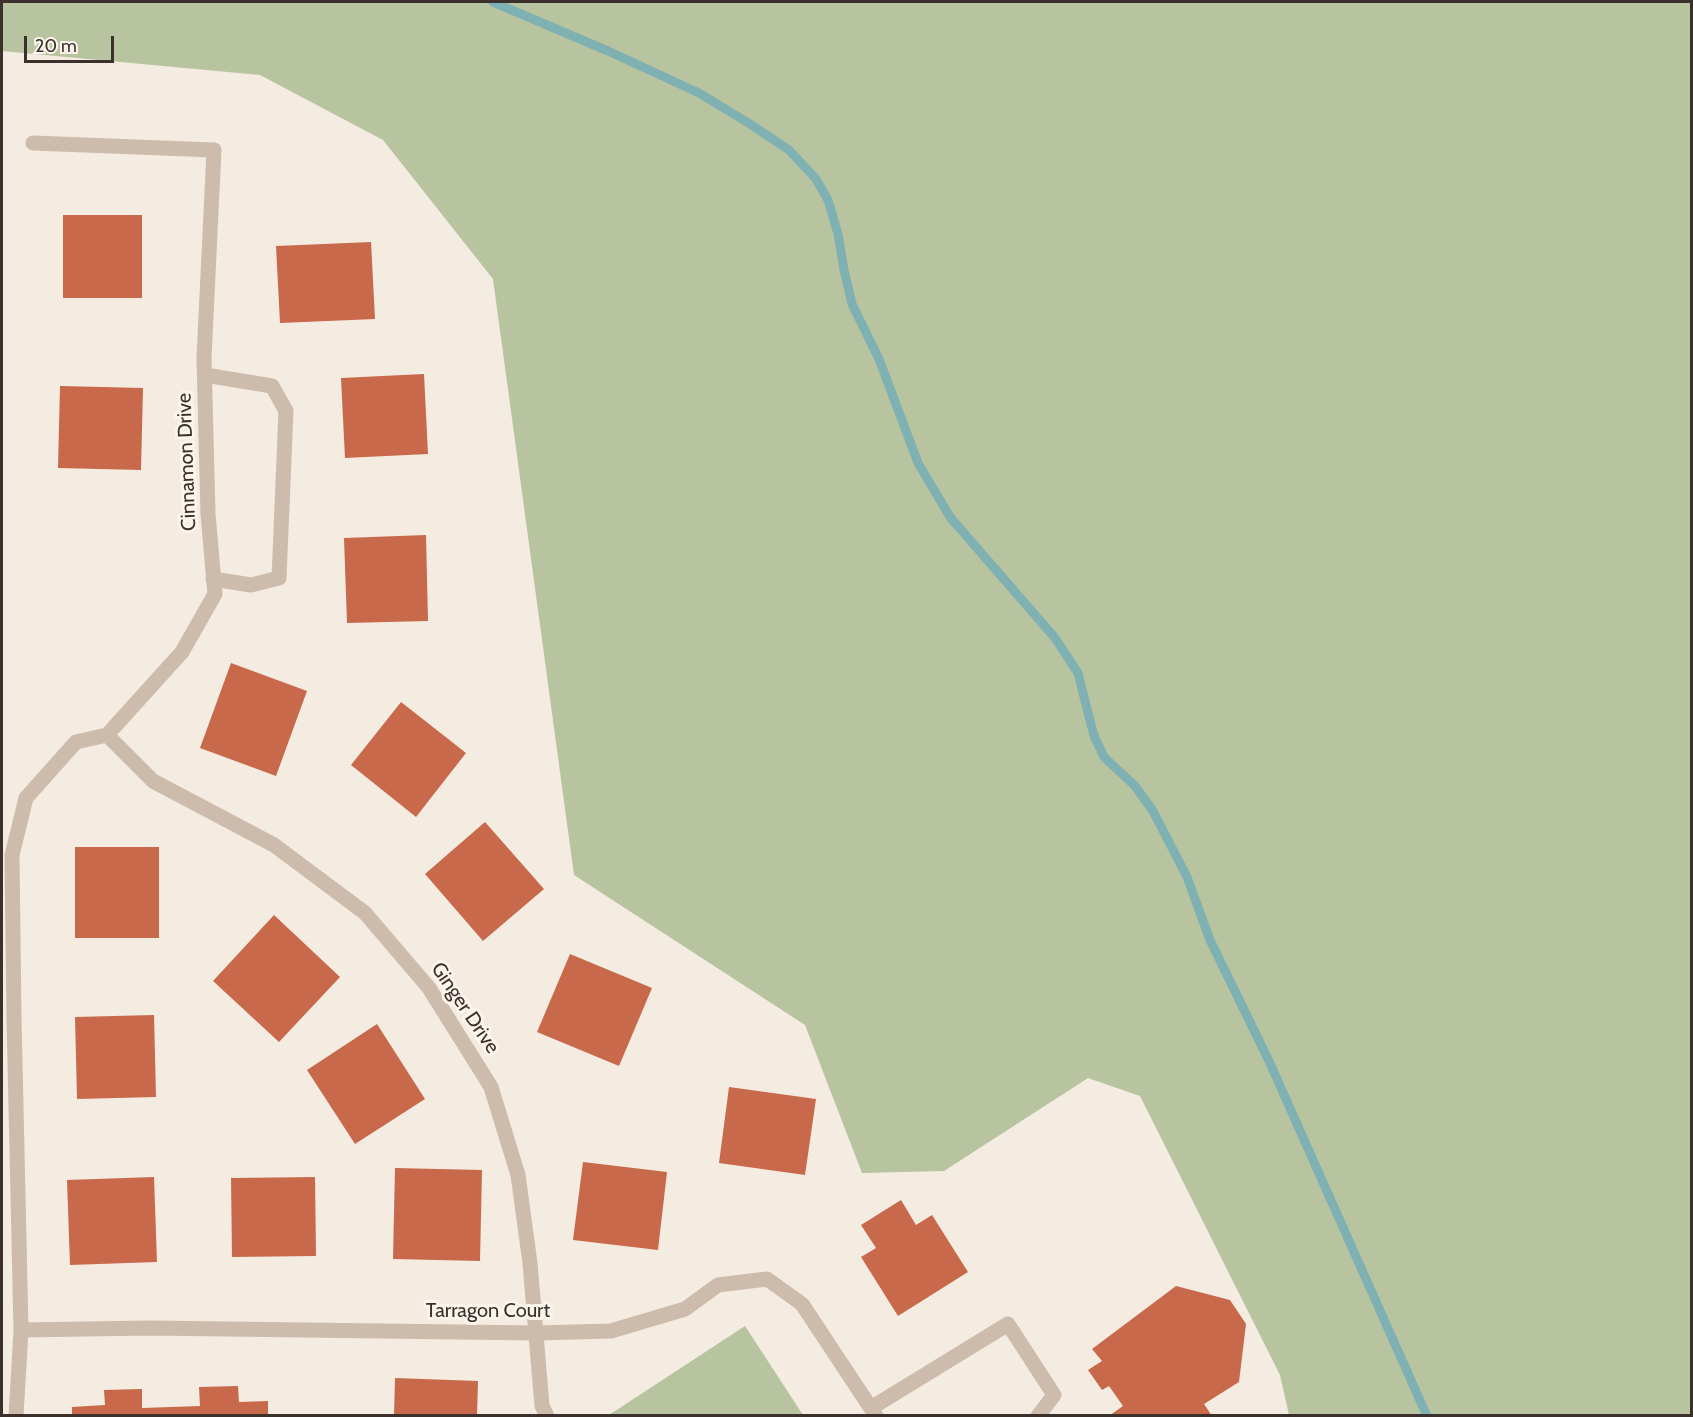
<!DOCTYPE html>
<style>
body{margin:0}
#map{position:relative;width:1693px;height:1417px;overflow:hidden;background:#f4ebe1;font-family:Cabin,sans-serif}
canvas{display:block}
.frame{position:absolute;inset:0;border:3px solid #3b302b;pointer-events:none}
.scale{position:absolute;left:24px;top:36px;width:90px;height:27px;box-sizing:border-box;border:3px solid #3b302b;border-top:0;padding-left:8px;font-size:18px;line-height:21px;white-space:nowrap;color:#3b302b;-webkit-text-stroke:4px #fbf5ee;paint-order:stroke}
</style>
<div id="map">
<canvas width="1693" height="1417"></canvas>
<div class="frame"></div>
<div class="scale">20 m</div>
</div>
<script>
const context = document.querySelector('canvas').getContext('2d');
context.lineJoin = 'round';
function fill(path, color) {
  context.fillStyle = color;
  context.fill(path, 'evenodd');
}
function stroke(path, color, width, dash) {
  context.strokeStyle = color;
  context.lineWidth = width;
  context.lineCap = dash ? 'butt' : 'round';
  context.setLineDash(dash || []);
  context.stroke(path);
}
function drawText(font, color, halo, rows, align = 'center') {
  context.font = font + ' Cabin,sans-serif';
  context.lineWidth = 6;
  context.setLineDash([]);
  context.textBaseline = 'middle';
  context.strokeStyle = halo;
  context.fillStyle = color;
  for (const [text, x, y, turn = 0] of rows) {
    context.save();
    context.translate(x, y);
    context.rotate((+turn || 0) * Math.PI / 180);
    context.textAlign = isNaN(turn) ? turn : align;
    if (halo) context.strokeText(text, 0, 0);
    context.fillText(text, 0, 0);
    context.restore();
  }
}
const green = new Path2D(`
 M2,2H1690L1692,3L1691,1415H1289L1280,1375L1140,1096L1088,1078L944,1171L862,1173L805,1025L574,875L493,279L383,140L260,75L2,51Z
 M745,1326L803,1415H609Z`);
const stream = new Path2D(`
 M493,2L608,51L699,93L750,124L789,150L816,179L828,200L838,234L844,270L852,304L879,359L918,463L950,517L1055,638L1078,673L1094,736L1104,757L1135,786L1153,811L1187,877L1210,940L1269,1061L1427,1416`);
const building = new Path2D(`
 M63,215H142V298H63Z
 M371,242L375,319L280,323L276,246Z
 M424,374L428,454L345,458L341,378Z
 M60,386L143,388L141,470L58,468Z
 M426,535L428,621L347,623L344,538Z
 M231,663L307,691L276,776L200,748Z
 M401,702L466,753L416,817L351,765Z
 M485,822L544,889L483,941L425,874Z
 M75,847H159V938H75Z
 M274,915L340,977L279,1042L213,981Z
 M570,954L652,988L619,1066L537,1032Z
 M154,1015L156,1097L77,1099L75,1017Z
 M377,1024L425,1099L355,1144L307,1070Z
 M729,1087L816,1099L805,1175L719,1163Z
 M583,1162L667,1172L658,1250L573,1240Z
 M395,1168L482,1170L480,1261L393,1259Z
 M154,1177L157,1262L70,1265L67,1180Z
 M315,1177L316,1256L232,1257L231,1178Z
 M901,1200L916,1225L932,1215L968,1272L898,1316L861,1257L876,1248L861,1225Z
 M1176,1286L1230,1300L1246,1324L1239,1382L1204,1404L1212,1416H1109L1123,1406L1109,1386L1102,1390L1088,1370L1102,1361L1092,1349Z
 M395,1378L478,1381L477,1416H394Z
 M238,1386L239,1402L268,1401V1416H72V1407L105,1405L104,1390L142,1389V1408L200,1406L199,1387Z`);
const service = new Path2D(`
 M33,143L214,150
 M205,375L272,386L286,411L279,578L251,585L213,579
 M871,1408L1008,1324L1054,1395L1038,1416`);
const minor = new Path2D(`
 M107,735L153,781L274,845L365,913L429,988L491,1087L518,1175L530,1263L542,1406L547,1416
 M107,735L182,652L215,594L208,514L204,358L214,150
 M21,1330L150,1328L536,1333L611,1331L685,1309L718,1285L767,1279L802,1304L876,1416
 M16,1416L21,1330L14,1018L12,855L26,798L76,742L107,735`);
const streetNames = [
 ["Cinnamon Drive",187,462,-92],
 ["Ginger Drive",465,1008,56],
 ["Tarragon Court",488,1311]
];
fill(green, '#b8c4a0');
stroke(stream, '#7fb0b2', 9);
fill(building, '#c8694b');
stroke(service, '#cdbbac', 15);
stroke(minor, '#cdbbac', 15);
drawText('20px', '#3b302b', '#fbf5ee', streetNames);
</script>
